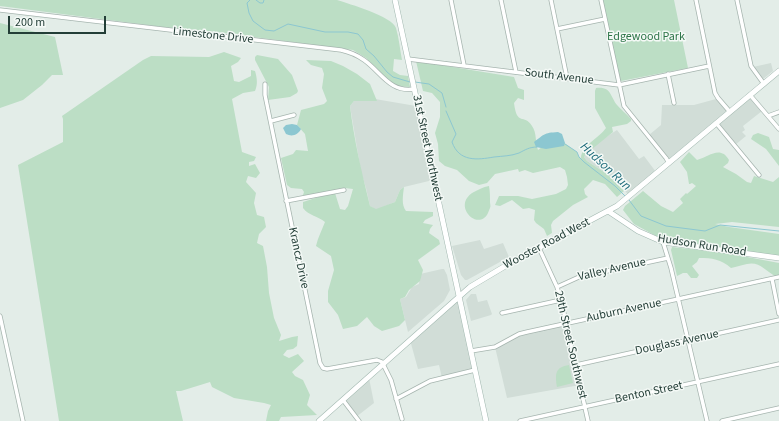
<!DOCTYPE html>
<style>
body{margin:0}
#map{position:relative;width:779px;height:421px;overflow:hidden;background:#e3ede8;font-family:"Source Sans 3",sans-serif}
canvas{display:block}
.scale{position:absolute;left:8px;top:16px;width:98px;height:18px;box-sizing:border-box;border:2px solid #233e37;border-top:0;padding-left:5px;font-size:12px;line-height:14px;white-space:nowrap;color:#233e37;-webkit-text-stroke:3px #f4f9f6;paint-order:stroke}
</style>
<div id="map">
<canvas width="779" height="421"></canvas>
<div class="scale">200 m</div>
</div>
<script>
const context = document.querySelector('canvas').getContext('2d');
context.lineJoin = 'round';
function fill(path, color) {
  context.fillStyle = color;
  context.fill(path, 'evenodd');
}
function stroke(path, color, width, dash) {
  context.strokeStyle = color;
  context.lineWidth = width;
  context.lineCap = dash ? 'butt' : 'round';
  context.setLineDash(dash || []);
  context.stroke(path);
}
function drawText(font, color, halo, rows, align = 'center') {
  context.font = font + ' "Source Sans 3",sans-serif';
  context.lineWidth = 3;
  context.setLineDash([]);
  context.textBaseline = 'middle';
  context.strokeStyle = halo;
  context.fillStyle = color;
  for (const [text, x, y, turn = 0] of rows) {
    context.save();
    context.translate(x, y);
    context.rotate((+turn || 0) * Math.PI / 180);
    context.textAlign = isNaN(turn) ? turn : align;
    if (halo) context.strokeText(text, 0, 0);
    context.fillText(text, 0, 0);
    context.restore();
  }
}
const built = new Path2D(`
 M771,63L773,71L763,79L753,67Z
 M750,96L762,111L743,126L745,130L742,132L746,136L735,145L717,124Z
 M375,99L416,106L433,180L404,187L400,190L395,202L376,210L370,206L366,188L361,172L350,106L354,101H376Z
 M716,99L728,112L669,163L649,135L661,125L662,105H694Z
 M617,130L639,159L644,156L656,172L628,194L607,174L587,161L584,157L585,154L603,139Z
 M480,240L484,249L503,243L509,257L467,280H465L461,275L452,246Z
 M442,269H444L447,275L450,290L444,301L408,332L400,299L406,297L412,287L419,284L420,274Z
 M471,294H476L478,302L487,300L492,314L491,315L471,321L466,300Z
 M459,296L475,370L442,378L439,365L418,369L410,340Z
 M567,323L580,385L507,398L495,347L513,337Z
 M369,378L374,403L356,417L343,400Z`);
const green = new Path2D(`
 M0,0H337C349,4 392,16 396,28C399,38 400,50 402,60L394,59L393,71L400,75L408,76L410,87L396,86L389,82L366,58L353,50L208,31L163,27L0,6Z
 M603,0H674L688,68L621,81L619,79Z
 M0,23L55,37L63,75H52L42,85L23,100L0,108Z
 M224,52L241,58L238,62L231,66L234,81L239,82L251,76V70L255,71C257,78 258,84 255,91L243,93L232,99L242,152L256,157L254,161L249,162V166L255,164L260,173L256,178L248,176L246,182L256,193L254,203L257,215L264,217L266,227L259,234L257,243L263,246L267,267L269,293L274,318L281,335L279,341L292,337L298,336L297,346L293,349L287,350L283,355L289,358L298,354L304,361L292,372L295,376L303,380L310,395L307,405L317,415L281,417L279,421H266L268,411L271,405L264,403L234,398L212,387L210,382L181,391H176L183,421H59L18,165L63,142V119L62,116L143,60L151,56L209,57Z
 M257,55L278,59L292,75L298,91L297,93L290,97L268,100L269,87L255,60V57Z
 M306,60L331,61L343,66L357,74L370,84L377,101H354L350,106C354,140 362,173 370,206L376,209L395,202L400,190L404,187C403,195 401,205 406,211L433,212V216L425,220L423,223L433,225L430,229L429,233L439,240L440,244L418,260L423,270L420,281L409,290L405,297L400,299L405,320L399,326L382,331L374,326L367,317L357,326L343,329L338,315L328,302V291L334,270L331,256L316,246C318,237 322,230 325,222C318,216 309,216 303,208V202L328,194L335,193L340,209L345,210L348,206L353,189L345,188L344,190L302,198L304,192L302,189L291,188L287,185L281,158L293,154L296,150L308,151L305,134L297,125L301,110L324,104L327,101L322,88L324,74L322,68L311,65Z
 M416,61L514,77L518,88L524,90V100L518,98L514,103C517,127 524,113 532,126C537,133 535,142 538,150L542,147L563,142L577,152L579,157L581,158C581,146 599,138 606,128L595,108V91L596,88C611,86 610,96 617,105C621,110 627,114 631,119V121L627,124L612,127L613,132L586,154L584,157L587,161L607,174L624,191L617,197L605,184L593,180L584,189L585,194L588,197L573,205L553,221L551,225L552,233L547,236L544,229L536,223L534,220L535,210L529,208L523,209L512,200L500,206L495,205L499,196H518L532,199L556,194L566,189L568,185L567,177L565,170L560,167L533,173L525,170L519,172L518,169L495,174L487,183L479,185L469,181L457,170L445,166L439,161L438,144L435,133L440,117V102L432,93L423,91Z
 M758,133L769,137L773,149L779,150V166L766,149L751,139L753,135Z
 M689,152L697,160C709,157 720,145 729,160L728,163L723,167L736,174L747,182L751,183L754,176L773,182L779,177V227L732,222L715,224L729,227L779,234V256L673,241L656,236L634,224L623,210L625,206L643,191L661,206L673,212L683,203L680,199L686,193L687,194L696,186L692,183L690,184H689L687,172L680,162Z
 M489,186C490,191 490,197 490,202C490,204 491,206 490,208C490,208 488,213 488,213C479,232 452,207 472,193C478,190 483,187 489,186Z
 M672,247L726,253L779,263V275L775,276C766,271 759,261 747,264C741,265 737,267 731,268C721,259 712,258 699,258L697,262L692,266L699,275L697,278H691L687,273H683L677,276L671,250Z
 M569,365L573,383L557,387C555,374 555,367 569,365Z`);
const water = new Path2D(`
 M292,124L297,125L301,129C298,135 292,137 286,134L283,128L286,125Z
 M558,132L562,134L565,143L564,146L546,149L536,147L534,142C545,134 543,133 558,132Z`);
const stream = new Path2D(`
 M250,0L247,3L249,13L253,21L265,30L274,31L288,24L325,32H348L358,34L363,40L366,49L374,56L387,72L393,77L410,82
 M256,0L260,3H263L264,0
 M415,82L429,84L442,93L446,107
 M446,111L456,134L452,142C459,162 477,160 494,157C503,156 511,156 519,153C525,150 529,147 537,147
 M565,144L577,152L579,157L584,162L615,186L625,196
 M629,200L641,216L666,226L705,231L720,225L779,231`);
const street = new Path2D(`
 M451,0L464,65
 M501,0L516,72
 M551,0L567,78
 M601,0L624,106L666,158L669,163
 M696,0L715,93L718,98L730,112
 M737,0L751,66L764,84
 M0,10L341,50C350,52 357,55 364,60C381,72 390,93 414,89
 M557,29L605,19
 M408,59L619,85L709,66
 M668,74L674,103
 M265,84V95L320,363L323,368L327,369L377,360L382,362L391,380L402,419
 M750,95L779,129
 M768,116L779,112
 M271,121L294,115
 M716,123L759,175
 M286,201L344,190
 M663,242L671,268L707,421
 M539,248L557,287L561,300L588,421
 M772,279L779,314
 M557,287L579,277L668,258
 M502,313L561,300
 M0,316L23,421
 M471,351L495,347L519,334L527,332L779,277
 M576,365L779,320
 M396,399L430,381L475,370
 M343,400L359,421
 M520,421L779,364
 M722,421L779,408`);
const secondary = new Path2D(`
 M395,0L486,421
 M608,211L638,231L663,242L779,258
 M319,421L470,287L512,262L617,206L779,71`);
const streetNames = [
 ["Limestone Drive",213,36,6],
 ["South Avenue",559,77,7],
 ["31st Street Northwest",427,148,78],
 ["Wooster Road West",547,244,-28],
 ["Hudson Run Road",702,246,9],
 ["Krancz Drive",298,258,78],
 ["Valley Avenue",612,270,-13],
 ["Auburn Avenue",624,311,-12],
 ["Douglass Avenue",677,343,-12],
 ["29th Street Southwest",570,345,77],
 ["Benton Street",649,393,-12]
];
const parkNames = [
 ["Edgewood Park",646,37]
];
const waterNames = [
 ["Hudson Run",605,167,43]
];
fill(built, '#d1ddd7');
fill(green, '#bcdec5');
fill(water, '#8cc7d1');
stroke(stream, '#8cc7d1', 1);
stroke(street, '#a6b5af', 5);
stroke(secondary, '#a2b8b0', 6);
stroke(street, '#fff', 3.5);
stroke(secondary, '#fff', 5);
drawText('12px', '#233e37', '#f4f9f6', streetNames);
drawText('12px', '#2d7548', '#f4f9f6', parkNames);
drawText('italic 13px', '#1d6b7a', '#f4f9f6', waterNames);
</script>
